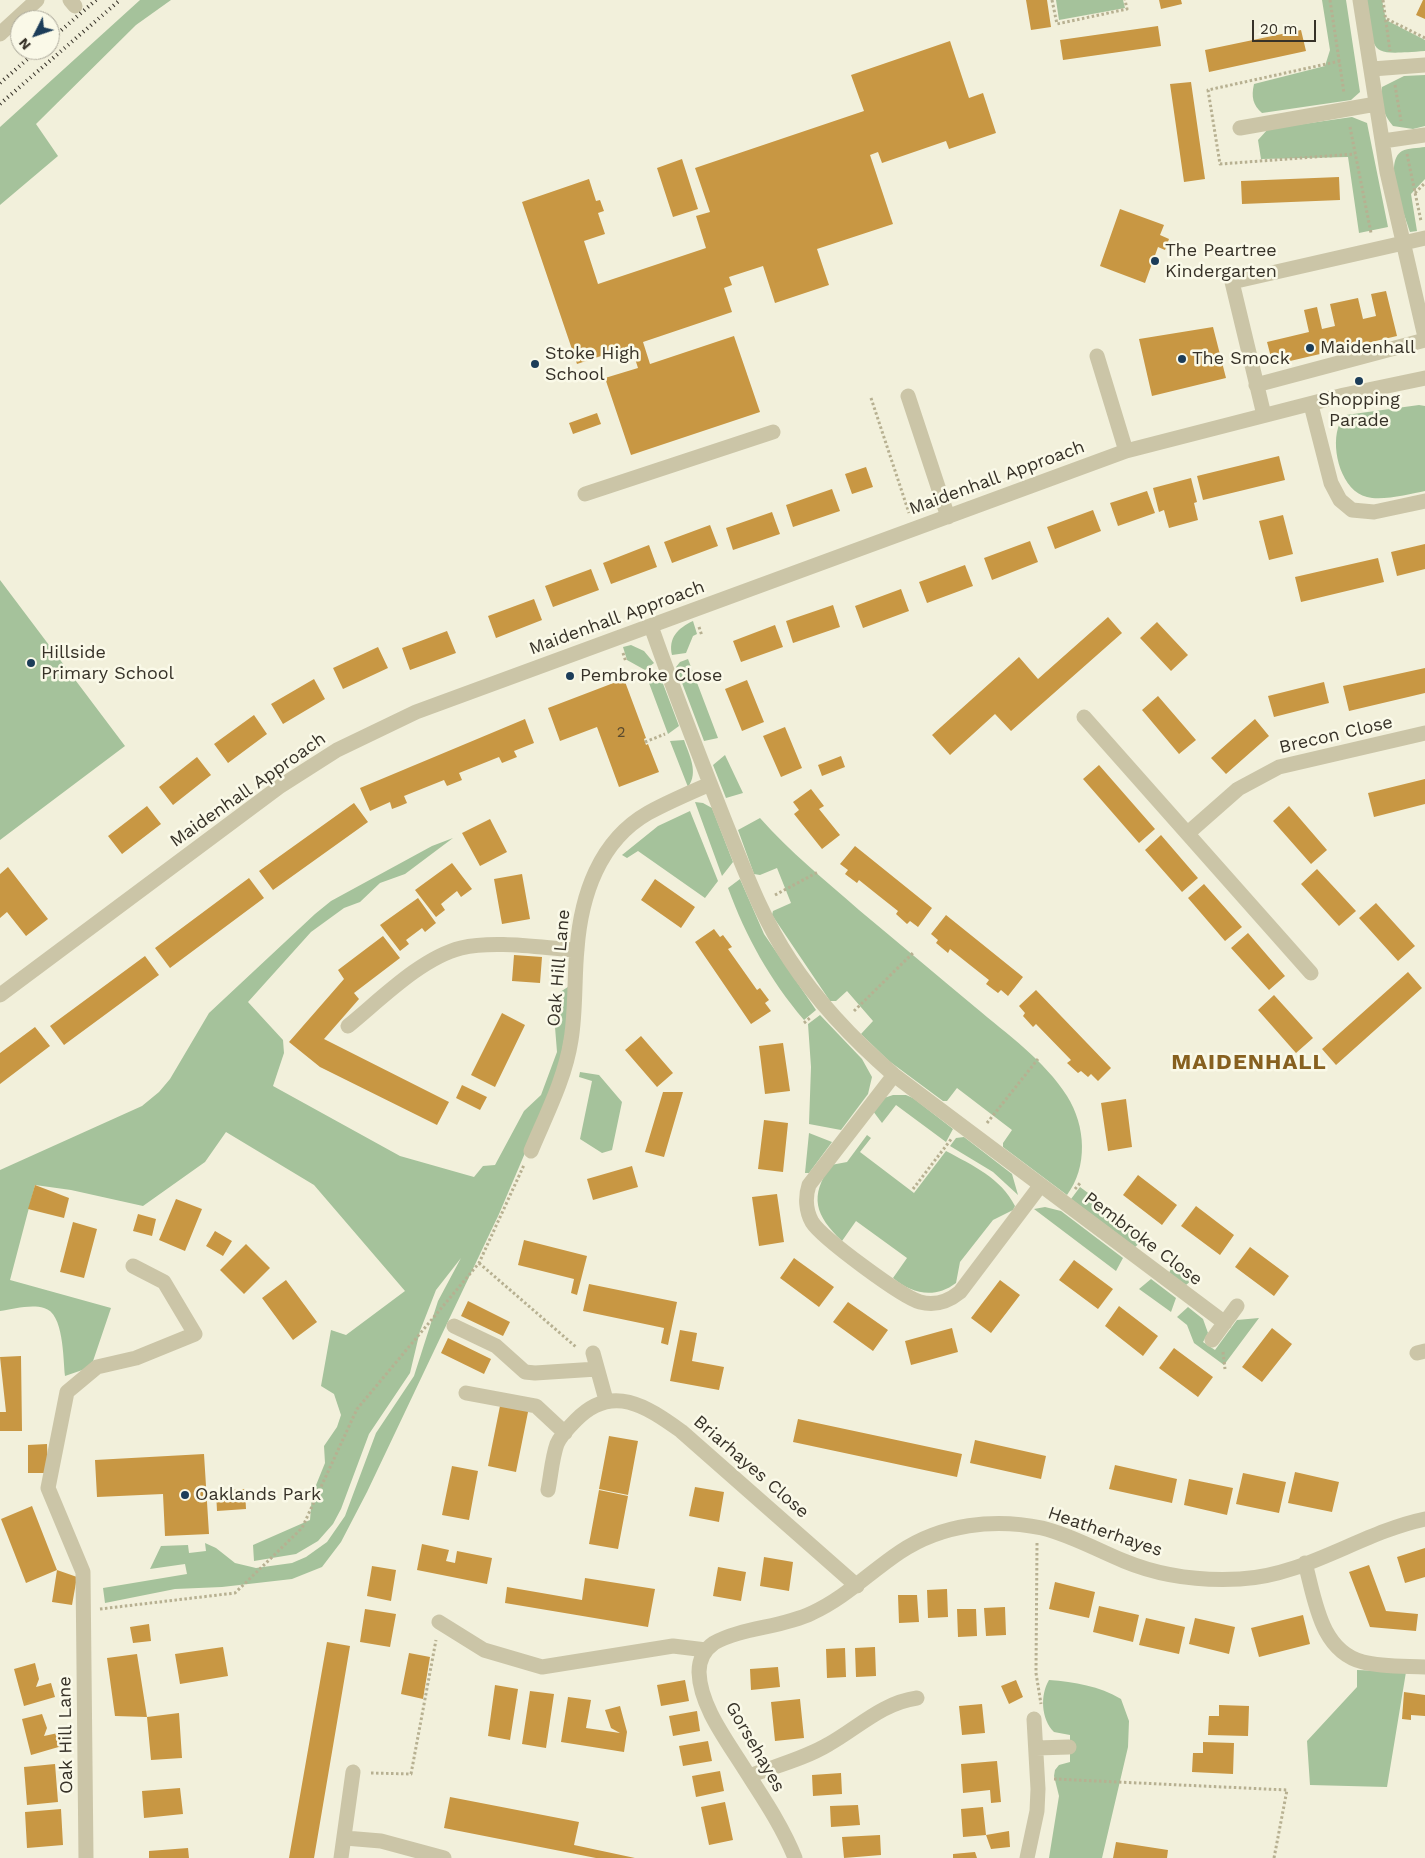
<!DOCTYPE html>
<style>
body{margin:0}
#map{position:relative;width:1425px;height:1858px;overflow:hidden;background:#f2f0db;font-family:"Work Sans",sans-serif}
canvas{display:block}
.north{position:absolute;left:10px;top:10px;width:50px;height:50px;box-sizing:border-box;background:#faf9e8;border:1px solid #aca99b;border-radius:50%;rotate:229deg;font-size:14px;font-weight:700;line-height:20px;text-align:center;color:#373228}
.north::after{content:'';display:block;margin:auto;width:18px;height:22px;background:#1c3d59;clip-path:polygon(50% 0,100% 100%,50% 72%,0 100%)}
.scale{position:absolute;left:1252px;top:20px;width:64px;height:22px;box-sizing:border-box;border:2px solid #373228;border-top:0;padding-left:6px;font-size:15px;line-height:18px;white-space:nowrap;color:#373228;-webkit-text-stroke:4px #faf9e8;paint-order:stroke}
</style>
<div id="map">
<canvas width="1425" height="1858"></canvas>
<div class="north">N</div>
<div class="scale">20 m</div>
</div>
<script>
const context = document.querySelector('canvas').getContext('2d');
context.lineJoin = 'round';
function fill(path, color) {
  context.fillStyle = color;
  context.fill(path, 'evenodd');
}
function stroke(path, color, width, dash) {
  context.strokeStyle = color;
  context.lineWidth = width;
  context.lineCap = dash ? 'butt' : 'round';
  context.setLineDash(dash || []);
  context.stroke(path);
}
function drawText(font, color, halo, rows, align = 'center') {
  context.font = font + ' "Work Sans",sans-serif';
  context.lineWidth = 5;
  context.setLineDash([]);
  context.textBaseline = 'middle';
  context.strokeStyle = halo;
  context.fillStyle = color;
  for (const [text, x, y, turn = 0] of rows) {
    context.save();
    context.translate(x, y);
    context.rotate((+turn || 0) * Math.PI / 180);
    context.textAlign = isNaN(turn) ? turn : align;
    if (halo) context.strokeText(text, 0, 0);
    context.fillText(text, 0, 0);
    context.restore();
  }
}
const green = new Path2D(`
 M140,0H171L136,25L36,124L58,156L0,205V127Z
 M1056,0H1123L1125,8L1059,20Z
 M1322,0H1346L1360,92L1351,100L1262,113C1253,105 1251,97 1254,84L1325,66L1330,50Z
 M1366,0H1382L1386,20L1425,40V51C1367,55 1375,56 1366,0Z
 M1425,75V126L1413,129L1393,126C1383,114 1379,102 1382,87L1404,76Z
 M1352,117L1367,123L1388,227L1359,233L1348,157L1261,159L1258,140L1268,129Z
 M1425,147V179L1411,194L1417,231L1410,232C1405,214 1382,163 1402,151C1408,148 1418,148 1425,147Z
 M1419,405L1425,406V491C1411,494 1382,501 1367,497C1342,491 1331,451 1338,428C1339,424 1343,419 1346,415Z
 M0,580L125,746L0,840Z
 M693,621L697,634L693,636L686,653L672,655C668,638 678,628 693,621Z
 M631,645L644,651L654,663L645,670L627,660L623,647Z
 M688,659L718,738L704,741L676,667L680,662Z
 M659,673L679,726L668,734L646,675Z
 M684,740C689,755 699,772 688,787L670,741Z
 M725,755L743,793L726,798L713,765Z
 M695,802L703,803L712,808L733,862L722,876Z
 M690,811L718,881L705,898L638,851L627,858L622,855L658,826Z
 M760,818C790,852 825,880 859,910C898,942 936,975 975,1007C1007,1034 1045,1061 1067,1096C1086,1126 1088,1167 1067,1195L1003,1147V1143L1012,1130L957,1088L947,1101H943L889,1061L861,1034L873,1021L847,991L836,1001H830L772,915L773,911L791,903L777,868L760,875L754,874L738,830Z
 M453,838L405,874L380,883L360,902L344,908L311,932L248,1002L283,1040L284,1053L273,1086L400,1156L474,1177L483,1166L495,1165L524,1111L541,1095L557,1052L553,1002L560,992L571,985L573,991L557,1078L499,1214L367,1492L341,1542L322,1567L292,1579L222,1587L175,1589L105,1603L103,1588L187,1574L185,1564L150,1569L161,1546L188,1545L189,1553L206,1551L205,1543L216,1548L235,1563L256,1568L292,1563L306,1557L327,1542L345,1516L376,1433L414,1376L438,1301L461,1258L436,1290L420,1331L410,1373L369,1434L341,1509L333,1524L318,1541L296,1554L254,1561L253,1545L310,1520L312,1495L325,1463L324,1446L337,1427L341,1415L334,1394L321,1386L331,1330L346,1335L405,1291L314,1185L226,1132L205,1162L143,1206L71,1190L35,1185L10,1280L111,1308L91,1367L65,1376C63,1358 64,1313 44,1308C31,1304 13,1309 0,1311V1170L142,1106L159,1092L170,1079L209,1013L315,914L331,901L432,846Z
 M740,879L764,934L816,1010L804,1020C770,980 746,937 728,888Z
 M820,1015L862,1059L872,1077L868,1094L841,1130L809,1124L811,1067L808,1024Z
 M580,1072L599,1075L622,1102L612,1150L602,1153L580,1139L592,1081L579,1077Z
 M893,1095H906L913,1098L953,1129L946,1142L896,1105L882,1123L873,1111L884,1098Z
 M809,1133L832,1142L809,1173H805Z
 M867,1135L871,1138L860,1152L914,1193L946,1151C972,1165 1001,1178 1015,1206L1013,1210L993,1220L960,1262L956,1283C935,1299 912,1294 893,1278L907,1258L856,1221L842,1241C815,1215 809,1197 831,1165L847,1162Z
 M964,1137L1012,1174L1018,1195L993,1172L950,1146L956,1138Z
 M1080,1187L1147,1237L1135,1247L1071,1199Z
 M1045,1207L1061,1211L1123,1258L1116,1271L1034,1209Z
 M1176,1258L1198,1275L1186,1285L1169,1273Z
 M1151,1279L1176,1298L1171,1312L1139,1289Z
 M1188,1307L1203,1319L1208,1333L1203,1342L1215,1350L1237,1320L1259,1318L1224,1365L1194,1343L1187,1325L1177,1317Z
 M1357,1670L1406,1672L1387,1787L1310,1785L1307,1741L1357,1687Z
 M1049,1680C1075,1682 1099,1686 1121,1699L1129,1721L1128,1747L1102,1858H1049L1059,1796L1054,1776L1055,1770L1059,1765L1070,1762V1735L1054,1732C1041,1719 1040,1695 1049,1680Z`);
const building = new Path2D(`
 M1026,0H1047L1051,27L1031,30Z
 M1159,0H1181L1182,4L1161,9Z
 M1423,0H1425V19L1416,15Z
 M1158,26L1161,46L1063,60L1060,40Z
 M1301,30L1306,51L1209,72L1205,50Z
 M950,41L969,98L983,93L996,133L949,149L946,141L882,163L878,152L870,155L893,224L817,249L829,285L775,303L763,266L729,277L732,285L724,288L732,312L643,342L650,364L734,336L760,412L631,455L605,378L638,368L631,346L577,364L522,202L589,179L596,201L600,200L604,211L598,213L605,234L584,241L598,284L706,248L696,216L710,212L695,168L864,111L851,75Z
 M1191,82L1205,179L1184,182L1170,84Z
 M682,159L698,209L673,217L657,168Z
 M1339,177L1340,200L1242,204L1241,181Z
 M1120,209L1164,225L1160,235L1169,239L1165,250L1158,247L1145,283L1100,266Z
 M1386,291L1397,336L1273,365L1267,342L1309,332L1304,310L1317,307L1322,329L1335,326L1330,304L1358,298L1363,319L1376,316L1371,294Z
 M1213,327L1226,378L1152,396L1139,339Z
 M597,413L601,424L573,434L569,423Z
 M1279,456L1285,480L1203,500L1197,476Z
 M866,467L873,487L852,494L845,474Z
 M1191,478L1197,502L1194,503L1198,520L1169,528L1164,510L1159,512L1153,488Z
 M832,489L840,511L793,527L786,505Z
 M1147,491L1155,513L1118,526L1110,503Z
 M1093,510L1101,531L1055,549L1047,527Z
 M772,512L780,534L733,550L726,528Z
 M1283,515L1293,554L1269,560L1259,521Z
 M710,525L718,546L672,563L664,542Z
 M1030,541L1038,562L992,580L984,558Z
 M1425,544V569L1397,576L1391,552Z
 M649,545L657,567L611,584L603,563Z
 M1378,558L1384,582L1301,602L1295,577Z
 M965,565L973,586L927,603L919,582Z
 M591,569L599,590L553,607L545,586Z
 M901,589L909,611L863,628L855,606Z
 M534,599L542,620L496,638L488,616Z
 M833,605L840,627L793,643L786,621Z
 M1108,617L1122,633L1011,731L995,714L950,755L932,735L1019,657L1038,679Z
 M1157,622L1188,655L1171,671L1140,638Z
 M775,625L783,647L741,662L733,641Z
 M447,631L456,653L410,670L402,648Z
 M378,647L388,668L343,689L333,668Z
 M1425,668V693L1349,711L1343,686Z
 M314,679L325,699L283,724L271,704Z
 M624,679L646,738L644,739L646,745L648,744L659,772L619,787L597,727L560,741L548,708Z
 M747,680L764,722L742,731L725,689Z
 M1324,682L1329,703L1274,717L1268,696Z
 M1158,696L1196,740L1179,754L1142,710Z
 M254,715L267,734L228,763L214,744Z
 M525,719L534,743L514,751L517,757L502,763L499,757L459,773L462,780L447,786L444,780L404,796L407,803L400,806L392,809L390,802L370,811L360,788Z
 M1255,719L1269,736L1226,774L1211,758Z
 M785,727L802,768L781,777L763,736Z
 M841,756L845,767L822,776L818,765Z
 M197,757L211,775L173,805L159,787Z
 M1099,765L1155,829L1139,843L1083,779Z
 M1425,779V804L1374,817L1368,793Z
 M811,789L824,806L819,809L840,835L822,849L794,814L799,810L793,802Z
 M354,803L368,822L273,890L259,871Z
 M147,806L161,824L122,854L108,836Z
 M1289,806L1327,850L1311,864L1273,821Z
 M490,819L507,852L480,866L462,833Z
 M1161,835L1198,878L1182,892L1145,850Z
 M855,846L932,908L918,927L910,921L907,924L896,914L898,911L879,896L859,880L857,883L845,874L848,870L840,864Z
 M452,863L472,889L461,897L457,891L441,904L445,910L436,917L415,890Z
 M8,867L48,919L26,936L7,912L0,918V874Z
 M1317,869L1356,911L1339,926L1301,884Z
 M522,874L530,919L502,924L494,879Z
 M249,878L264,898L170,968L155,948Z
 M655,879L695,907L681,928L641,900Z
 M1204,884L1242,927L1225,941L1188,898Z
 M418,898L436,923L425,932L422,928L406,940L409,944L400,951L380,925Z
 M1376,903L1415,946L1398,961L1359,918Z
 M946,915L1023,977L1008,996L1001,990L998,993L986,984L989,980L970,965L950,949L948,953L936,943L938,940L931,934Z
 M714,929L720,937L723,935L732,947L728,949L757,990L760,988L769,1000L765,1003L771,1011L751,1024L695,942Z
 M1248,933L1285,976L1269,990L1231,948Z
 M383,936L400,958L354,993L359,999L324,1039L449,1102L437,1125L320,1067L289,1042L344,979L338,970Z
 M514,955L542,957L540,983L512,981Z
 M145,956L159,975L64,1045L50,1026Z
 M1408,972L1422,988L1336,1065L1322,1049Z
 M1036,990L1111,1068L1098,1081L1091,1074L1088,1077L1081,1071L1078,1073L1067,1063L1071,1060L1036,1024L1033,1027L1023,1016L1025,1013L1019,1006Z
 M1274,995L1313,1038L1296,1053L1258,1010Z
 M502,1013L525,1025L495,1087L471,1075Z
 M35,1027L50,1046L0,1084V1053Z
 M641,1036L673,1073L657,1087L625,1050Z
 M783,1043L790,1091L765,1094L759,1046Z
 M462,1085L487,1097L480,1110L456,1098Z
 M663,1092H683L664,1157L645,1152Z
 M1126,1099L1132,1147L1108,1151L1101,1103Z
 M764,1120L788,1123L783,1172L758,1169Z
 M632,1166L638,1187L593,1200L587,1179Z
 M1138,1175L1177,1205L1162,1225L1123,1195Z
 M35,1185L69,1198L64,1218L28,1209Z
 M777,1194L784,1242L759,1246L752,1197Z
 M176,1199L202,1209L185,1251L159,1240Z
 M1196,1206L1234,1235L1220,1255L1181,1226Z
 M138,1214L156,1219L152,1236L133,1231Z
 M73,1222L97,1229L84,1278L60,1272Z
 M215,1231L232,1241L223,1256L206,1246Z
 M524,1240L587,1256L577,1295L571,1293L574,1279L518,1265Z
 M246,1244L270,1268L244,1294L220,1270Z
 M1250,1247L1289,1276L1274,1296L1235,1267Z
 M794,1258L834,1287L819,1307L780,1278Z
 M1074,1260L1113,1289L1098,1309L1059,1280Z
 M286,1280L317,1322L293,1340L262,1298Z
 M1000,1280L1020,1295L991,1333L971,1318Z
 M589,1284L677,1302L668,1345L661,1343L664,1328L583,1311Z
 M468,1301L510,1322L503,1336L461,1316Z
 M848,1302L888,1330L873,1351L833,1322Z
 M1119,1306L1158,1336L1143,1356L1105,1326Z
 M952,1328L958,1352L911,1365L905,1341Z
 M1272,1328L1292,1344L1262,1382L1242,1367Z
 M680,1330L697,1333L692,1361L724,1367L719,1390L670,1381Z
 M448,1338L491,1359L484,1374L441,1353Z
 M1174,1348L1213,1377L1198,1397L1159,1368Z
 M21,1356L22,1431H0V1412H6L0,1357Z
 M501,1401L529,1407L516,1472L488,1466Z
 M798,1419L962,1454L957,1477L793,1442Z
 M609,1436L638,1441L628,1495L599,1489Z
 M975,1440L1046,1456L1041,1479L970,1463Z
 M47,1444L48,1473H28V1445Z
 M204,1454L209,1534L165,1536L163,1494L97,1497L95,1460Z
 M1115,1465L1177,1479L1172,1503L1109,1489Z
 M452,1466L478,1471L469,1520L442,1515Z
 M1295,1472L1339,1482L1332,1512L1288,1503Z
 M1243,1473L1286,1482L1279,1513L1236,1504Z
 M1189,1479L1233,1488L1227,1515L1184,1505Z
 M695,1487L724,1492L719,1522L689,1516Z
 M245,1489L246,1509L217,1511L216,1491Z
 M599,1490L628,1496L618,1549L589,1544Z
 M32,1506L57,1570L26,1583L1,1519Z
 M422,1544L449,1550L446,1561L455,1563L457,1551L492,1558L487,1584L417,1570Z
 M1425,1548V1577L1405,1583L1397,1557Z
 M764,1557L793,1562L789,1591L760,1586Z
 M1369,1565L1386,1611L1418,1614L1416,1631L1370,1627L1349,1572Z
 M372,1566L396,1570L391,1601L367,1596Z
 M718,1567L746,1572L741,1601L713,1596Z
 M57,1570L77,1577L72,1605L52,1602Z
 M585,1578L655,1589L648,1627L505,1603L507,1587L582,1600Z
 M1055,1582L1095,1592L1089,1618L1049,1609Z
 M947,1589L948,1617L928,1618L927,1590Z
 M898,1595H917L919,1622L899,1623Z
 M1099,1606L1139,1615L1133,1642L1093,1632Z
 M1005,1607L1006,1635L986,1636L984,1608Z
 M365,1609L396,1614L390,1647L360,1642Z
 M957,1609H976L977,1636L958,1637Z
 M1303,1615L1310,1644L1259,1657L1251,1628Z
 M1146,1618L1185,1627L1179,1654L1139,1645Z
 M1195,1618L1235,1627L1229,1654L1189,1644Z
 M149,1624L151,1641L133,1643L130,1627Z
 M327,1642L350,1646L314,1858H289Z
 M223,1647L228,1676L180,1684L175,1654Z
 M875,1647L876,1676L856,1677L855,1648Z
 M845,1648L846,1677L827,1678L826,1649Z
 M409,1653L430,1657L423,1699L401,1694Z
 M137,1654L147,1717L115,1716L107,1658Z
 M35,1663L39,1679L36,1687L51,1683L55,1697L24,1706L14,1669Z
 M778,1667L780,1687L751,1690L750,1669Z
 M685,1680L689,1701L661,1706L657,1685Z
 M1016,1680L1023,1697L1009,1704L1001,1686Z
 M495,1685L518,1689L510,1740L488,1736Z
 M530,1691L554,1694L546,1748L522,1744Z
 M1404,1692L1425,1695V1716L1411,1715V1720L1402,1719Z
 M568,1697L591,1700L586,1728L620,1733L611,1728L605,1710L620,1706L627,1732L624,1752L561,1742Z
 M800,1699L804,1738L775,1741L771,1702Z
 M982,1704L985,1733L962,1735L959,1706Z
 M1219,1705L1249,1706L1248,1736L1208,1735L1209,1716H1219Z
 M697,1711L700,1731L673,1736L669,1716Z
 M179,1713L182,1758L151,1760L147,1717Z
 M42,1714L47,1728L44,1736L58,1733L62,1746L31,1755L22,1719Z
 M708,1741L712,1761L683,1766L679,1746Z
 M1203,1742L1234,1743L1233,1774L1192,1772L1193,1753H1203Z
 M997,1761L1001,1802L991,1803L990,1790L963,1793L961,1764Z
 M55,1764L58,1802L27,1805L24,1767Z
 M720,1771L724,1791L696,1797L692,1776Z
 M841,1773L842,1794L813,1796L812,1775Z
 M180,1788L183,1814L144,1818L142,1791Z
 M450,1797L579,1822L574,1845L635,1858H596L444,1828Z
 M725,1802L733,1840L709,1845L701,1807Z
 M858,1805L860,1825L831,1827L830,1806Z
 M983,1807L986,1835L963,1837L961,1809Z
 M61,1809L63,1845L27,1848L25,1812Z
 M1009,1831L1010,1847L991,1849L986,1835Z
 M880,1835L881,1855L844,1858L842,1837Z
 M1116,1842L1168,1850L1167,1858H1113Z
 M188,1848L189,1858H149V1851Z
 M975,1852L977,1858H953V1854Z`);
const path = new Path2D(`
 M1052,0L1057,24L1127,9L1125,0
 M1330,0L1344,93
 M1383,0L1390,51
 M1387,19L1425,38
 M1340,61L1208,90L1220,164L1355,154
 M1395,85L1401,121
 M1350,127L1371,233
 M1407,154L1421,221
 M1415,193L1425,183
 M871,398L909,513
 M699,627L702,636
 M623,653L626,662
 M645,742L665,734
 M775,895L818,872
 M854,1011L914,952
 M804,1023L811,1017
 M987,1123L1038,1059
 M913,1189L952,1138
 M1075,1189L1081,1182
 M479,1263L576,1347
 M1223,1352L1225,1369
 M1037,1543L1036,1673L1041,1704
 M100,1609L235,1593L302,1528L357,1409L479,1263L524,1165
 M371,1773L411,1774L436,1640
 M1054,1779L1287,1790L1274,1858`);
const minor = new Path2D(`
 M70,0L75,6
 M1360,0L1387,172L1425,337
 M0,34L37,0
 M1372,69L1425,65
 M1240,128L1376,104
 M1383,141L1425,135
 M1097,356L1126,451
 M1256,385L1425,340
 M908,396L948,517
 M1311,405L1331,483L1340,500L1352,510L1374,512L1425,501
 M1264,415L1232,282L1425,238
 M585,494L773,432
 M651,626C674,692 700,758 726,824C745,871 762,918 790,960C819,1004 855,1041 894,1075L1225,1323
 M1084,717L1311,973
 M1188,833L1238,789L1279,767L1425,733
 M0,995L279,787L337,750L416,712L1126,451L1344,395L1425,378
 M348,1026C380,1000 421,958 461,948C495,940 542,948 577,950
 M894,1075L809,1185C805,1197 806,1211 812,1222C822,1238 902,1297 920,1302C935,1306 949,1301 960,1292L1040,1186
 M531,1151C546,1115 565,1079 571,1040C576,1010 574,979 577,949C581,896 599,841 648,813C668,802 689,793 710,784
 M454,1326L496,1346L525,1372L535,1373L597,1369
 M1212,1340L1237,1306
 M593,1353L606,1400
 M1417,1353L1425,1351
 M466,1393L536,1406L565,1433
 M548,1490C551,1475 552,1458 557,1444C561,1435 569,1427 576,1420C612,1383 646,1406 681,1431L857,1586
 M1305,1563C1315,1599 1320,1651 1363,1662C1382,1667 1405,1666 1425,1667
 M439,1622L484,1650L542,1667L673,1646L706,1650
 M1036,1748L1069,1747
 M749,1776C775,1766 804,1759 829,1744C859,1727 882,1703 917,1698
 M345,1838L381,1841L444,1858
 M86,1858L83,1572L48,1488L67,1392L97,1367L136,1358L195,1334L164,1282L133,1266
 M341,1858L353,1772
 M795,1858C782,1825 761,1795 742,1765C725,1738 700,1705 699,1672C699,1660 704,1650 714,1643C743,1627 781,1628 812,1613C845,1598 870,1572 900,1552C942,1524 994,1518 1042,1528C1071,1535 1097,1550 1124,1561C1160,1576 1202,1581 1240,1579C1305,1576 1362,1532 1425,1519
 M1027,1858L1037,1811L1038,1789L1034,1719`);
const rail = new Path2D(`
 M50,40L96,0
 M0,83L38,50
 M0,104L120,0`);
const markers = [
 [1155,261,5,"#1c3d59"],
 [1310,348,5,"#1c3d59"],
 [1182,359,5,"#1c3d59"],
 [535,364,5,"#1c3d59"],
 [1359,381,5,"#1c3d59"],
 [31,663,5,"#1c3d59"],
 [570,676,5,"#1c3d59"],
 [185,1495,5,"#1c3d59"]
];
const numberNames = [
 ["2",621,733]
];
const poiNames = [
 ["The Peartree",1165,251],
 ["Kindergarten",1165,272],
 ["Maidenhall",1320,348],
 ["Stoke High",545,354],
 ["School",545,375],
 ["The Smock",1192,359],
 ["Shopping",1359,400,"center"],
 ["Parade",1359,421,"center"],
 ["Hillside",41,653],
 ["Primary School",41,674],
 ["Pembroke Close",580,676],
 ["Oaklands Park",195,1495]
];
const streetNames = [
 ["Maidenhall Approach",997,478,-20],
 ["Maidenhall Approach",617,618,-20],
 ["Brecon Close",1336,735,-13],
 ["Maidenhall Approach",248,790,-35],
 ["Oak Hill Lane",559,968,-85],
 ["Pembroke Close",1143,1239,37],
 ["Briarhayes Close",751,1467,41],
 ["Heatherhayes",1105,1532,19],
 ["Oak Hill Lane",66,1735,-91],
 ["Gorsehayes",755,1747,60]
];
const districtNames = [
 ["MAIDENHALL",1249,1063]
];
fill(green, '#a5c29b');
fill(building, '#c89743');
stroke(path, '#b7b091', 3, [2.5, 2.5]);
stroke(minor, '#cbc5a7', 15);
stroke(rail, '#373228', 4, [1, 4]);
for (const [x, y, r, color] of markers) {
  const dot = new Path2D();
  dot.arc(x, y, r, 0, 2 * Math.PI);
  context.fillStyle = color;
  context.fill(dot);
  stroke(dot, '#faf9e8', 2);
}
drawText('15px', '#5b4b2f', null, numberNames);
drawText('18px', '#373228', '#faf9e8', poiNames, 'left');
drawText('18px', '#373228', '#faf9e8', streetNames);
context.letterSpacing = '1px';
drawText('bold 22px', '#87601f', '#faf9e8', districtNames);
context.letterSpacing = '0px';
</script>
